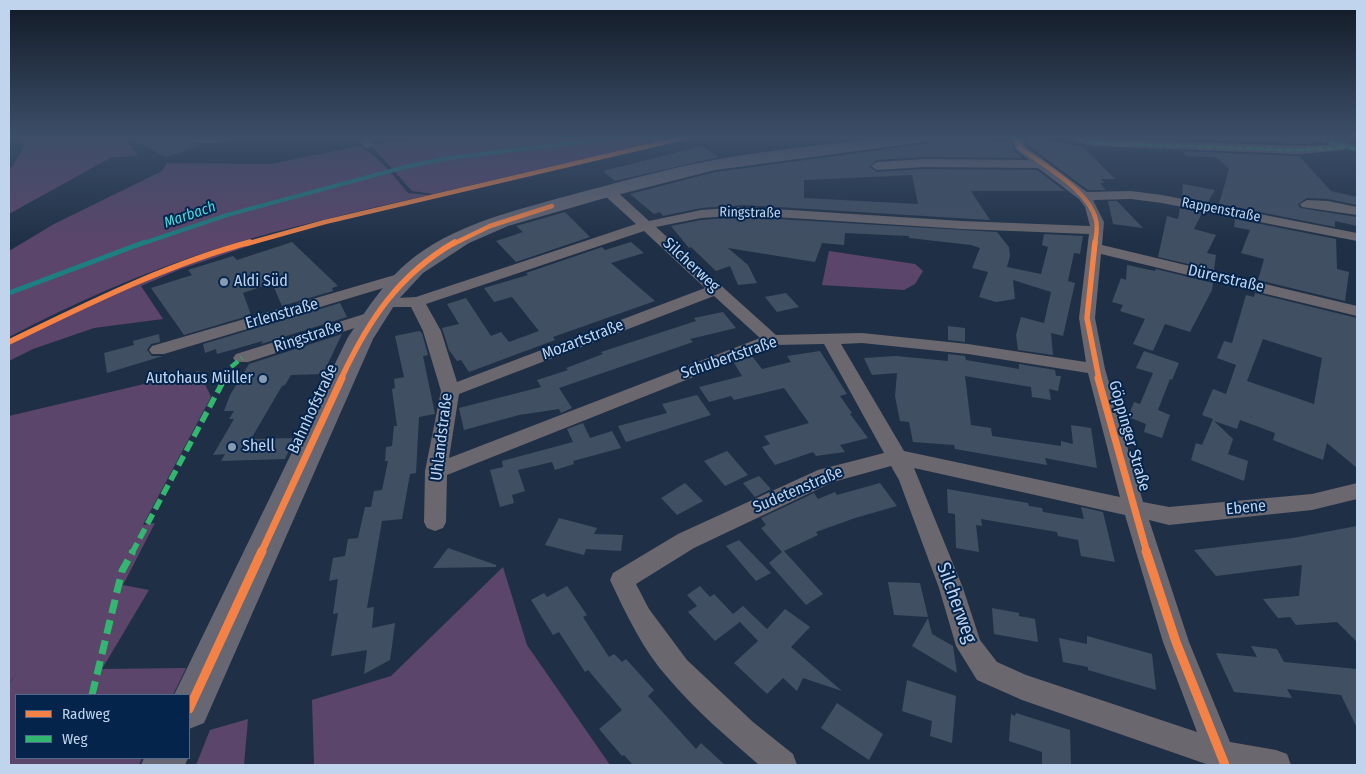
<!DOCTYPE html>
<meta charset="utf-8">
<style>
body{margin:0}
#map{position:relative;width:1366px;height:774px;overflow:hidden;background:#1f3046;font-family:"Fira Sans Condensed",sans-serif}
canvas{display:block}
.frame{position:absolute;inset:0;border:10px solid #c1d4ed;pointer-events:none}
.legend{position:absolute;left:15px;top:694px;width:175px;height:65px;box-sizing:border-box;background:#04244b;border:1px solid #506a8c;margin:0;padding:6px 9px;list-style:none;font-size:15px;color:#c1d4ed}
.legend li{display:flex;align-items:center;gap:10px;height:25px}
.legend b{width:25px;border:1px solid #506a8c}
</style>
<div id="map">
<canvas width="1366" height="774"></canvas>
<div class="frame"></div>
<ul class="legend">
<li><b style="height:6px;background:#f48246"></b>Radweg</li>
<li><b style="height:6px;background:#33b770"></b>Weg</li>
</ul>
</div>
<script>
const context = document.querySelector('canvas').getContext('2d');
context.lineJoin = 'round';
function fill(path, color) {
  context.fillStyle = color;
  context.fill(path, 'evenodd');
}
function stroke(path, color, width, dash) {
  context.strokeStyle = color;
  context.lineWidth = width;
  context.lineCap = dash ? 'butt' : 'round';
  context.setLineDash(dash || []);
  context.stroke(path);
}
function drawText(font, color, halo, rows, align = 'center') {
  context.font = font + ' "Fira Sans Condensed",sans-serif';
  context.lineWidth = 4;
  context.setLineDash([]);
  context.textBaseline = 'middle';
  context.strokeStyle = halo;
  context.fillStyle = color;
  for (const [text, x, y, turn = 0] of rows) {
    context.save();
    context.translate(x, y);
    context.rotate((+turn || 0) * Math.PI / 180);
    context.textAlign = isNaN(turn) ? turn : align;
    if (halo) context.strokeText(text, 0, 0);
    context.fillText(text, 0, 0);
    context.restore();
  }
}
const green = new Path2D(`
 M21,137H123L138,155L110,158L9,214V168L12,167L24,147Z
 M449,137H678L433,194L412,191L370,144Z
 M359,146C379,156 394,176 408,193L429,195C359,211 288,227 219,248C146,271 76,302 9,337V251L54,224L162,171L167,163L271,164Z
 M302,228L181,269L141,286L163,319L94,328L33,349L9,361V345L55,321L180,266Z
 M829,251L915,264L923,271L915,284L904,290L822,285Z
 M199,371L211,397L143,525L155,523L123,585L149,590L102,669L186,668L173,695H16V758H142L139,765H9V684L17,673L9,683V416Z
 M503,567L527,645L610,765H314L312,700L391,676Z
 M248,719L244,765H196L210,730Z`);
const streamFar1 = new Path2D(`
 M1319,137L1357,148
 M141,244L227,215L405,167L449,158L620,137`);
const stream = new Path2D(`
 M9,293L145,242`);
const building = new Path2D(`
 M127,137H174L180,141L201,145L166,157Z
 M950,137H986L995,142L1010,140L1014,151L1023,158L924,157L877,160L869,167L877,172L924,169L1037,170L1065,191H971L990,220L744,205L701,208L663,216L660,212L654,214L630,194L715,172L924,144L930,143L933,140ZM912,175L918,204L804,198V180Z
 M1169,137H1325L1311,144H1300L1171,139Z
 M1036,138L1083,147L1115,179H1101L1104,183H1100L1106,190H1088L1027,145L1025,139Z
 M702,146L719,157L615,181L603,171Z
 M1182,151L1299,156L1331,191L1357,197V205L1328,199L1307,198L1298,204L1300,208L1357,217V226L1335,221V227L1219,204L1229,169L1216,157L1186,156Z
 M1183,184L1215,190L1208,202L1182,197Z
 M1108,201H1117L1143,228L1113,224Z
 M1180,208L1202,213L1194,229L1216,235L1207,253L1216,255L1214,270L1158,257L1167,216L1178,219Z
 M565,212L590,237L516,262L496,241L523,232L516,226Z
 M744,217L997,232L1009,247L1010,256L1007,267L1041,274L1048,247L1042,245L1044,234L1083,236L1080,254L1074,253L1068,281L1075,283L1063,336L1051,333L1053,355L1018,350L1016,335L1021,317L1044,323L1051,292L1013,280L1015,299L996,302L979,297L988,272L972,268L980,248L971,245L909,238V236L845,233L844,245L822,243L815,262L728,248L748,265L757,283L738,285L730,266L716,271L691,247L689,248L671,226L701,220Z
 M1235,219L1336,239L1337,269L1349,272L1345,301L1258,280L1264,259L1241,253L1250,230L1234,227Z
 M292,242L338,286L332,288L333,291L282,306L272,283L243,293L251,315L184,335L151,288L192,275L188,270L233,256L237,260Z
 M631,242L644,253L611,263L655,301L553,337L555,340L469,372L461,360L457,361L449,350L442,328L459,324L447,304L466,298L491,336L501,332L509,342L539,331L512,297L494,302L484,288L528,275L526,273L602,247L605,250Z
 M1127,265L1155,271L1156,269L1213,283L1212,290L1190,332L1165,324L1153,351L1133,344L1145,319L1120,311L1123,305L1112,302L1121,278L1126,280Z
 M786,293L799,307L777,312L765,297Z
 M1255,293L1357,318V468L1327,443L1323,460L1273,440L1275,433L1240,420L1237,429L1214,421L1233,439L1228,454L1248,461L1244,481L1191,460L1196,443L1202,445L1213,419L1202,415L1213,389L1226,394L1236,365L1217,358L1224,341L1232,343L1246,295L1254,297ZM1263,339L1322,358L1314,404L1247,381Z
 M340,303L347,317L261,344L263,341L217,354L216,349L205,353L203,344Z
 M723,312L736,328L690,339L693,342L559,388L572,408L561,413L559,409L519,415L464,430L459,408L541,387L537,380L568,370L566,368L603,354L601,352L696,321L694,318Z
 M948,326L965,328V342L948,340Z
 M419,331L422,333L428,355L423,356L435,414L419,417L416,473L410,474L402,519L382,521L367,608L374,607L372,628L395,623L392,646L390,660L364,674L367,650L331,656L338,613L333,614L338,579L329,581L333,558L345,556L348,539L358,538L365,507H371L374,491L382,490L388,461H385L386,447L392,446L394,426H397L392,389L395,388L394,379L404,377L395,336Z
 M159,334L160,342L151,344L147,350L152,356H163L107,373L104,353L134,345L133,341Z
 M342,334L323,374L291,375L285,385L282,386L251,439L295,438L285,459L221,461L225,454L213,455L234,419H229L234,411H224L230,395L249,364Z
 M820,351L847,394L840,396L852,413L850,414L868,438L840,445L845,452L816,456L813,452L775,465L762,447L770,444L764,436L809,423L784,388L734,400L731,396L709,402L699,387L742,376L734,363L752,356L762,369L791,362L787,356Z
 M1144,351L1179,363L1172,380L1170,379L1158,410L1170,415L1162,438L1144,432L1146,424L1128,417L1134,402L1140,404L1153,373L1136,368Z
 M948,354L965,356L966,360L1019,369V364L1055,370L1056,376H1061L1058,391L1049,389L1051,400L1032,397L1031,387L965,376L971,425L991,428L992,436L1061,446V441L1073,444L1071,425L1091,428L1097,468L1045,458L1047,465L955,449L954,445L913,442L909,422L900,421L895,396L897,373L872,375L864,358L896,356L948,361Z
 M697,395L711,415L626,442L618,426L667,413L662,404Z
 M583,423L590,438L612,431L621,448L573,461L574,464L555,470L552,462L518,470L525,491L512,495L514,503L500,507L490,470L503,467L502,461L573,442L567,429Z
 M727,451L748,475L725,486L704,461Z
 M759,476L771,489L755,497L743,483Z
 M685,483L703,501L677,515L661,498Z
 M880,483L897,506L855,518L816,532L818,535L784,551L823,594L806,605L769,563L782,552L761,528L766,525L761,518L814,493L818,499L835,492L837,495Z
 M947,489L1028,503L1029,506L1042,508L1043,512L1084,519L1081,507L1103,512L1115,562L1081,556L1078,540L1058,536L1057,532L981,519L982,526L976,525L979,552L956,548L955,514L948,513Z
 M559,518L597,528L594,534L623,535L621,551L586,549L584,555L545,545Z
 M1357,526V642L1337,622L1296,625L1290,617L1278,618L1263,599L1299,596L1302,565L1216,576L1194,550L1293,538Z
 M739,540L771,573L756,581L726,546Z
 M448,548L496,565V567L433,568Z
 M888,582L920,583L928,617L894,615Z
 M567,586L587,615L583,617L609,657L614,654L622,662L626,659L654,690L648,696L696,749L701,743L725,765H633L624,755L622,756L599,729L622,710L588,670L585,672L559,632L553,635L531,600L544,593L547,597Z
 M700,586L710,597L714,594L733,614L743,606L767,629L785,609L810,627L791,647L842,691L803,678L797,691L783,678L767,694L734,663L758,641L740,622L715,641L688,612L697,606L687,595Z
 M992,608L1019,613V616L1035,619L1038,642L994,634Z
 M928,618L932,634L953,646L957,673L912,646Z
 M1087,636L1152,654L1156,690L1088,670V667L1063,662L1059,638L1087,644Z
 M1251,646L1277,649L1284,662L1357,669V728L1341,695L1287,689L1292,698L1234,692L1216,653L1257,657Z
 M907,680L956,696L952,743L930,736L932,721L902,711Z
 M837,703L883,734L869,760L821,728Z
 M1016,713L1070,730L1071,765H1042V752L1009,741L1011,714L1015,716Z`);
const street = new Path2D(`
 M176,137H235C227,145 185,145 176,137Z
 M357,137H369L374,145L368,148L364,147Z
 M1010,137H1022L1025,146L1087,192L1131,191L1162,195L1357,233V241L1162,203L1131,199L1093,200L1104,222L1102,245L1357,306V316L1101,254L1095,318L1105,369L1143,502L1169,507L1312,494L1357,483V499L1312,510L1169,525L1149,520L1189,642L1230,742L1276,750L1287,754L1291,765H1209L1022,700L977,680L956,646L939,588L899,480L891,466L833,482L694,548L636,584L649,609L687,660L753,722L793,754L797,765H759C728,738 695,710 668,678C643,650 626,614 610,580L613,573L678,534L818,470L884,453L824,344L774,345L447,475L446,522L443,528L435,531L427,528L424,522L425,471L441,391L423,331L411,307H383L375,302L377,299L416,297L636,224L603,194L602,191L603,188H613L649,221L701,210L744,207L962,221L1090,226L1085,207L1079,199L1038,168L924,167L877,170L871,166L877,162L924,159L1029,160L1016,150ZM744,215L962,229L1089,234L1079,318L1086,362L968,344L862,333L776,335L656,227L701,218ZM644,231L705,288L457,382L441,331L426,304ZM714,296L760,338L449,458L459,394ZM862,343L968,354L1088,373L1120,497L904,451L841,344ZM914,468L1125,515L1163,642L1197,732L1026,675L997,662L980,640L963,588Z
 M1061,137L1300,146L1343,144L1349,147L1343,150L1300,154L1094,146L1063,139Z
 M1307,200L1328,201L1357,207V215L1302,207L1300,204Z
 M405,272L410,274L413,277L410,280L164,354H152L149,350L152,346Z
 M374,311L380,312L382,316L380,320L248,362H236L233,358L236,354Z`);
const primary = new Path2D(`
 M886,137H932L930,141L924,142L715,170L605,198L508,226L469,243L423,273L397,301L373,339L204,723L189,729V695H174L347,339C367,309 387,277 417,255C461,223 516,210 567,196C616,183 665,169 714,160C771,149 829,145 886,137Z
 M144,758H188L185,765H141Z`);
const quietFar3 = new Path2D(`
 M1067,137L1094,143L1300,150L1343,147
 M1310,137L1357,150`);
const quietFar2 = new Path2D(`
 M225,379L231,367L242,358`);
const quietFar1 = new Path2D(`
 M132,553L225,378`);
const quiet = new Path2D(`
 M92,695L122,571L133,551`);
const cyclewayFar3 = new Path2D(`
 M1016,137L1020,148C1044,166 1089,190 1096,220C1098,227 1096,236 1095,244
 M246,244L325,222L687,137
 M453,244L490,226L552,206`);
const cyclewayFar2 = new Path2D(`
 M1095,242L1087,318L1099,379
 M9,342C88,304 165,265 250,242
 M341,379C368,321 398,275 455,242`);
const cyclewayFar1 = new Path2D(`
 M1098,378L1147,553
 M261,553L342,378`);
const cycleway = new Path2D(`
 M1146,551L1176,642L1225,765
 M189,709L262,551`);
const markers = [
 [224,282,5,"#889bb3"],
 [263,379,5,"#889bb3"],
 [232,447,5,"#889bb3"]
];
const farStreetnames = [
 ["Rappenstraße",1221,210,11],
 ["Ringstraße",750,213,1]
];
const farWaternames = [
 ["Marbach",190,215,-19]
];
const streetNames = [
 ["Silcherweg",691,265,43],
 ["Dürerstraße",1226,279,13],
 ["Erlenstraße",282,314,-16],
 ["Ringstraße",308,337,-18],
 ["Mozartstraße",583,340,-21],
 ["Schubertstraße",729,358,-19],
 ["Bahnhofstraße",313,409,-65],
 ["Göppinger Straße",1129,436,74],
 ["Uhlandstraße",442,437,-83],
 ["Sudetenstraße",798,490,-23],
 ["Ebene",1246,508,-6]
];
const poiNames = [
 ["Aldi Süd",234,282],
 ["Autohaus Müller",253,379,"right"],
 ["Shell",242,447]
];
const nearStreetnames = [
 ["Silcherweg",956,603,70]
];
fill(green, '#5c456b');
stroke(streamFar1, '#1d7f82', 4);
stroke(stream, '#1d7f82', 5);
fill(building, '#414f62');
fill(street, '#6a676e');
fill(primary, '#676773');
stroke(quietFar3, '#33b770', 3, [7, 3]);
stroke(quietFar2, '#33b770', 4.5, [9, 4.5]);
stroke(quietFar1, '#33b770', 5.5, [11, 5.5]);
stroke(quiet, '#33b770', 7, [14, 7]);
stroke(cyclewayFar3, '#f48246', 4.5);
stroke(cyclewayFar2, '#f48246', 5.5);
stroke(cyclewayFar1, '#f48246', 7);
stroke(cycleway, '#f48246', 9);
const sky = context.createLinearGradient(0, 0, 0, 245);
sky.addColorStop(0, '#111a26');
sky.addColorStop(0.56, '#3c4e68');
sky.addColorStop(1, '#3c4e6800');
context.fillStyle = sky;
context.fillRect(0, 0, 1366, 245);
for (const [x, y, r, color] of markers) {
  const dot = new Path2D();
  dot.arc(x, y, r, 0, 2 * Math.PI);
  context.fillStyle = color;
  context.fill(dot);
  stroke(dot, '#04244b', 2);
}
drawText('14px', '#c1d4ed', '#04244b', farStreetnames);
drawText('italic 15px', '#4bdbdb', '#04244b', farWaternames);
drawText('16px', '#c1d4ed', '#04244b', streetNames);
drawText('16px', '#c1d4ed', '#04244b', poiNames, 'left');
drawText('19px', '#c1d4ed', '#04244b', nearStreetnames);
</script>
